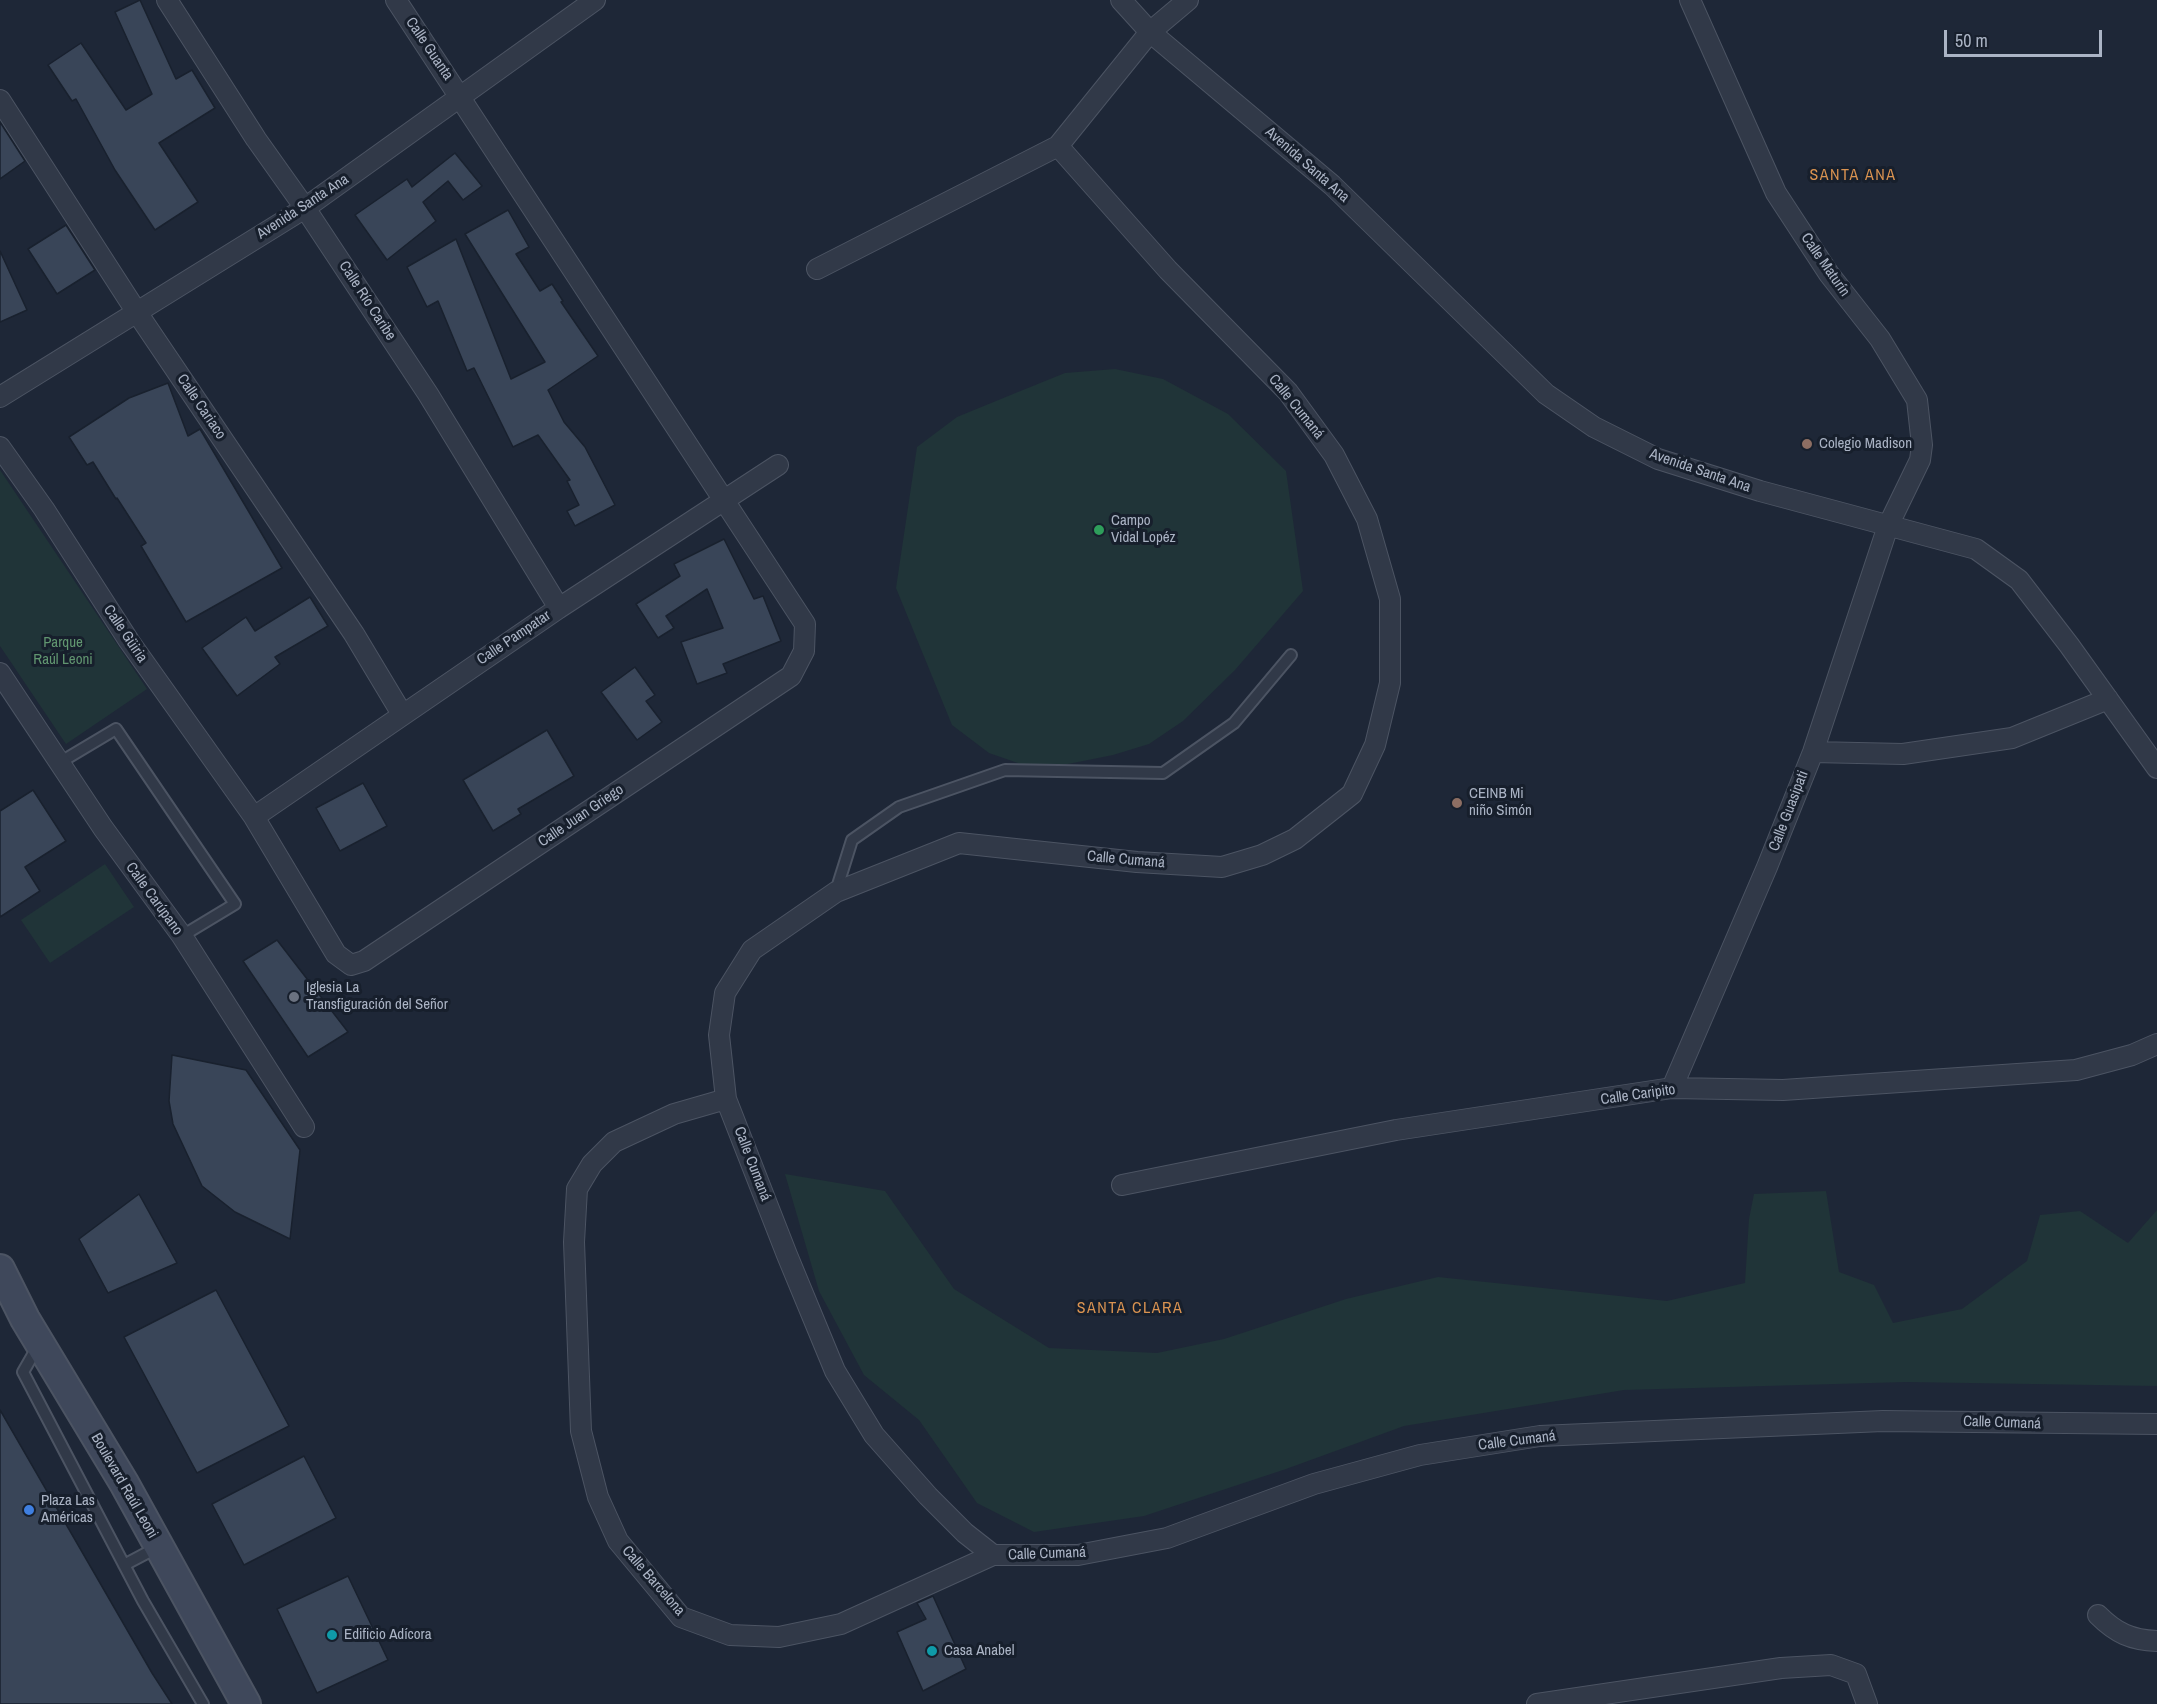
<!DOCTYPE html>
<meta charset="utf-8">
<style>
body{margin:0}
#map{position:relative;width:2157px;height:1704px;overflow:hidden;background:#1e2737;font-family:"Archivo Narrow",sans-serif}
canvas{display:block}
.scale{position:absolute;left:1944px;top:30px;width:158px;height:27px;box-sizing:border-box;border:3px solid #abb4c5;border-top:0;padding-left:8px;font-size:18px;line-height:21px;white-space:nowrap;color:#abb4c5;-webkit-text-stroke:4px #171f2c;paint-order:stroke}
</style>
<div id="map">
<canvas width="2157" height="1704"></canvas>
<div class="scale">50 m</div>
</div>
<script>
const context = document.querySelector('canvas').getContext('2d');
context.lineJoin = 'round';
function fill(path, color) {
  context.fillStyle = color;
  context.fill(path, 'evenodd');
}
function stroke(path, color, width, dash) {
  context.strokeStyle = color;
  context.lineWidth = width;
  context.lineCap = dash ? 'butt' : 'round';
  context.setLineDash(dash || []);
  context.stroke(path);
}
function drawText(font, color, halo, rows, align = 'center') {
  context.font = font + ' "Archivo Narrow",sans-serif';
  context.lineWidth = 6;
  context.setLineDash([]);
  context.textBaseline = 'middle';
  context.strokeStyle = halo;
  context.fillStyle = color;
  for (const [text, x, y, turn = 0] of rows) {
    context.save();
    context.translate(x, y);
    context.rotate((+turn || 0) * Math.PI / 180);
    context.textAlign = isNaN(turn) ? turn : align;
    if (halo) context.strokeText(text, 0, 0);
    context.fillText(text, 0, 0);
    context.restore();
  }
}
const green = new Path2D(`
 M1115,369L1163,379L1228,414L1286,471L1303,591L1235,670L1183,721L1149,744L1113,755L1038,770L989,753L952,725L896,588L917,447L957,417L1018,392L1065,373Z
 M0,470L147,689L66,744L0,646Z
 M105,864L134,907L50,963L21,920Z
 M785,1174L885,1191L954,1289L1049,1348L1157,1353L1224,1339L1346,1299L1438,1277L1667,1301L1745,1283L1749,1219L1754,1194L1826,1191L1839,1272L1874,1285L1893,1323L1962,1309L2027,1261L2040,1215L2080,1211L2128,1243L2157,1210V1386L1906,1382L1624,1390L1404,1426L1286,1469L1144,1516L1034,1532L977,1503L919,1420L864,1375L819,1291Z`);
const building = new Path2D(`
 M140,0L176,79L192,70L215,108L159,143L198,202L155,230L115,170L76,99L72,101L48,65L81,43L126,110L152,94L115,12Z
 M0,122L25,161L0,179Z
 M455,153L482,186L463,200L448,181L423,202L436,221L387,260L355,215L407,179L412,187Z
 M508,210L529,247L516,254L540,291L552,284L563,301L561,302L598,356L548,390L564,422L585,447L615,505L575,526L567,511L579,505L567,481L570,480L538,435L513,447L474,368L467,371L438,301L427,307L407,267L456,239L511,379L545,362L465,234Z
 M66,225L95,270L57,294L28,249Z
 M0,251L27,310L0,322Z
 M168,383L188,436L200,429L282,568L186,622L141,546L146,543L117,498L116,499L93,462L87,465L69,437L129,398Z
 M724,539L754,599L763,596L781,641L723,664L727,673L697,684L681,642L723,628L707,589L666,616L674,628L658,638L636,604L680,576L674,564Z
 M310,597L328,626L275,657L280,664L237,696L202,648L246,617L255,631Z
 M635,667L655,695L646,701L662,722L637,740L601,692Z
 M547,730L574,776L518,809L521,814L493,831L463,780Z
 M363,783L387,826L340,851L316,808Z
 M33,790L66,841L25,867L40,891L0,917V811Z
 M277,940L348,1032L308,1057L243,961Z
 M172,1055L246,1070L300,1150L290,1239L235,1212L202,1186L173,1124L169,1101Z
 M139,1194L177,1263L108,1293L79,1239Z
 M216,1290L289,1426L197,1473L124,1337Z
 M0,1410L152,1673L172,1704H0Z
 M304,1456L336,1518L244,1565L212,1504Z
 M348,1576L388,1660L317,1693L277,1609Z
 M933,1596L966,1669L923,1691L897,1632L926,1619L917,1603Z`);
const service = new Path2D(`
 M59,763L116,729L235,904L182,936
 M836,891L852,840L899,807L1005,770L1163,773L1234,723L1291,655
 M38,1346L23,1372L143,1601L203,1704
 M124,1565L158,1547`);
const minor = new Path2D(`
 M167,0L256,139L305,208L428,394L559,608
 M1121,0L1150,32L1332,185L1546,394L1594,427L1658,459L1760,491L1976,549L2019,580L2069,645L2157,768
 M0,100L136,311L354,634L402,714
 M1058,146L1168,270L1288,392L1334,455L1367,519L1390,599V683L1375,745L1352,794L1295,839L1262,855L1222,867L1137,862L959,843L836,892L752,950L725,993L719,1035L726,1099L787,1255L835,1371L874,1435L928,1496L965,1533L993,1555H1078L1167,1538L1314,1484L1420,1455L1540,1436L1883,1421L2157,1424
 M817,269L1058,146L1150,32L1188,0
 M0,397L305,208L595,0
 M0,447L44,509L129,641L254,817L336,954L351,965L364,961L791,676L804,651L805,624L396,0
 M0,673L103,828L182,936L304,1127
 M1813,752L1903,754L2012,738L2108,699
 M254,817L559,608L778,465
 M1672,1088L1767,867L1813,752L1888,526L1920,460L1922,445L1917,400L1880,339L1829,274L1776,193L1690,0
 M726,1099L674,1114L614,1142L592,1164L577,1189L574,1242L581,1431L598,1497L618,1541L681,1617L730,1635L779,1637L841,1624L993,1555
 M1122,1185L1396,1130L1672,1088L1783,1090L2076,1070L2132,1055L2157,1044
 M2098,1615C2116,1633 2131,1640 2157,1641
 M1537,1704L1781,1668L1831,1665L1856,1674L1867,1704`);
const secondary = new Path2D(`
 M0,1269L25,1319L124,1483L246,1704`);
const markers = [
 [1807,444,6,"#8d6e63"],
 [1099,530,6,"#2e9e5b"],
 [1457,803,6,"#8d6e63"],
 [294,997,6,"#6b7280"],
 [29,1510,6,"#3f7fe0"],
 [332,1635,6,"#0f9aa8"],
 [932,1651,6,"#0f9aa8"]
];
const streetNames = [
 ["Calle Guanta",429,49,56],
 ["Avenida Santa Ana",1307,165,41],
 ["Avenida Santa Ana",303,207,-33],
 ["Calle Maturín",1825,265,55],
 ["Calle Río Caribe",367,301,57],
 ["Calle Cariaco",201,407,56],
 ["Calle Cumaná",1296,407,51],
 ["Avenida Santa Ana",1700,471,19],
 ["Calle Güiria",125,634,56],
 ["Calle Pampatar",514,638,-34],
 ["Calle Guasipati",1789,811,-69],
 ["Calle Juan Griego",581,816,-34],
 ["Calle Cumaná",1126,860,5],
 ["Calle Carúpano",154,899,54],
 ["Calle Caripito",1638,1095,-8],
 ["Calle Cumaná",752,1164,69],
 ["Calle Cumaná",2002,1423,2],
 ["Calle Cumaná",1517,1441,-7],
 ["Boulevard Raúl Leoni",124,1486,60],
 ["Calle Cumaná",1047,1554,-2],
 ["Calle Barcelona",653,1581,49]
];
const poiNames = [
 ["Colegio Madison",1819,444],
 ["Campo",1111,521],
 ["Vidal Lopéz",1111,538],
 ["CEINB Mi",1469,794],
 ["niño Simón",1469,811],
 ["Iglesia La",306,988],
 ["Transfiguración del Señor",306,1005],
 ["Plaza Las",41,1501],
 ["Américas",41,1518],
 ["Edificio Adícora",344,1635],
 ["Casa Anabel",944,1651]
];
const parkNames = [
 ["Parque",63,643],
 ["Raúl Leoni",63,660]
];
const neighbourhoodNames = [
 ["SANTA ANA",1853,176],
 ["SANTA CLARA",1130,1309]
];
fill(green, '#203438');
fill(building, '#394558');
stroke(building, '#19212e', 1.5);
stroke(service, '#4c5463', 14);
stroke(minor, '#4c5463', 22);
stroke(secondary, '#4c5463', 32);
stroke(service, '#313948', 10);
stroke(minor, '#313948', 20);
stroke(secondary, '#3f485b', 28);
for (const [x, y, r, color] of markers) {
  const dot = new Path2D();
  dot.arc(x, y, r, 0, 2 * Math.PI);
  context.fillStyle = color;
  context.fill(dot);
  stroke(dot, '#171f2c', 2);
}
drawText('15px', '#abb4c5', '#171f2c', streetNames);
drawText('15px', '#abb4c5', '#171f2c', poiNames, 'left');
drawText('15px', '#619670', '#171f2c', parkNames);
context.letterSpacing = '1.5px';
drawText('16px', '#da9351', '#171f2c', neighbourhoodNames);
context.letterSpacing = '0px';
</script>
